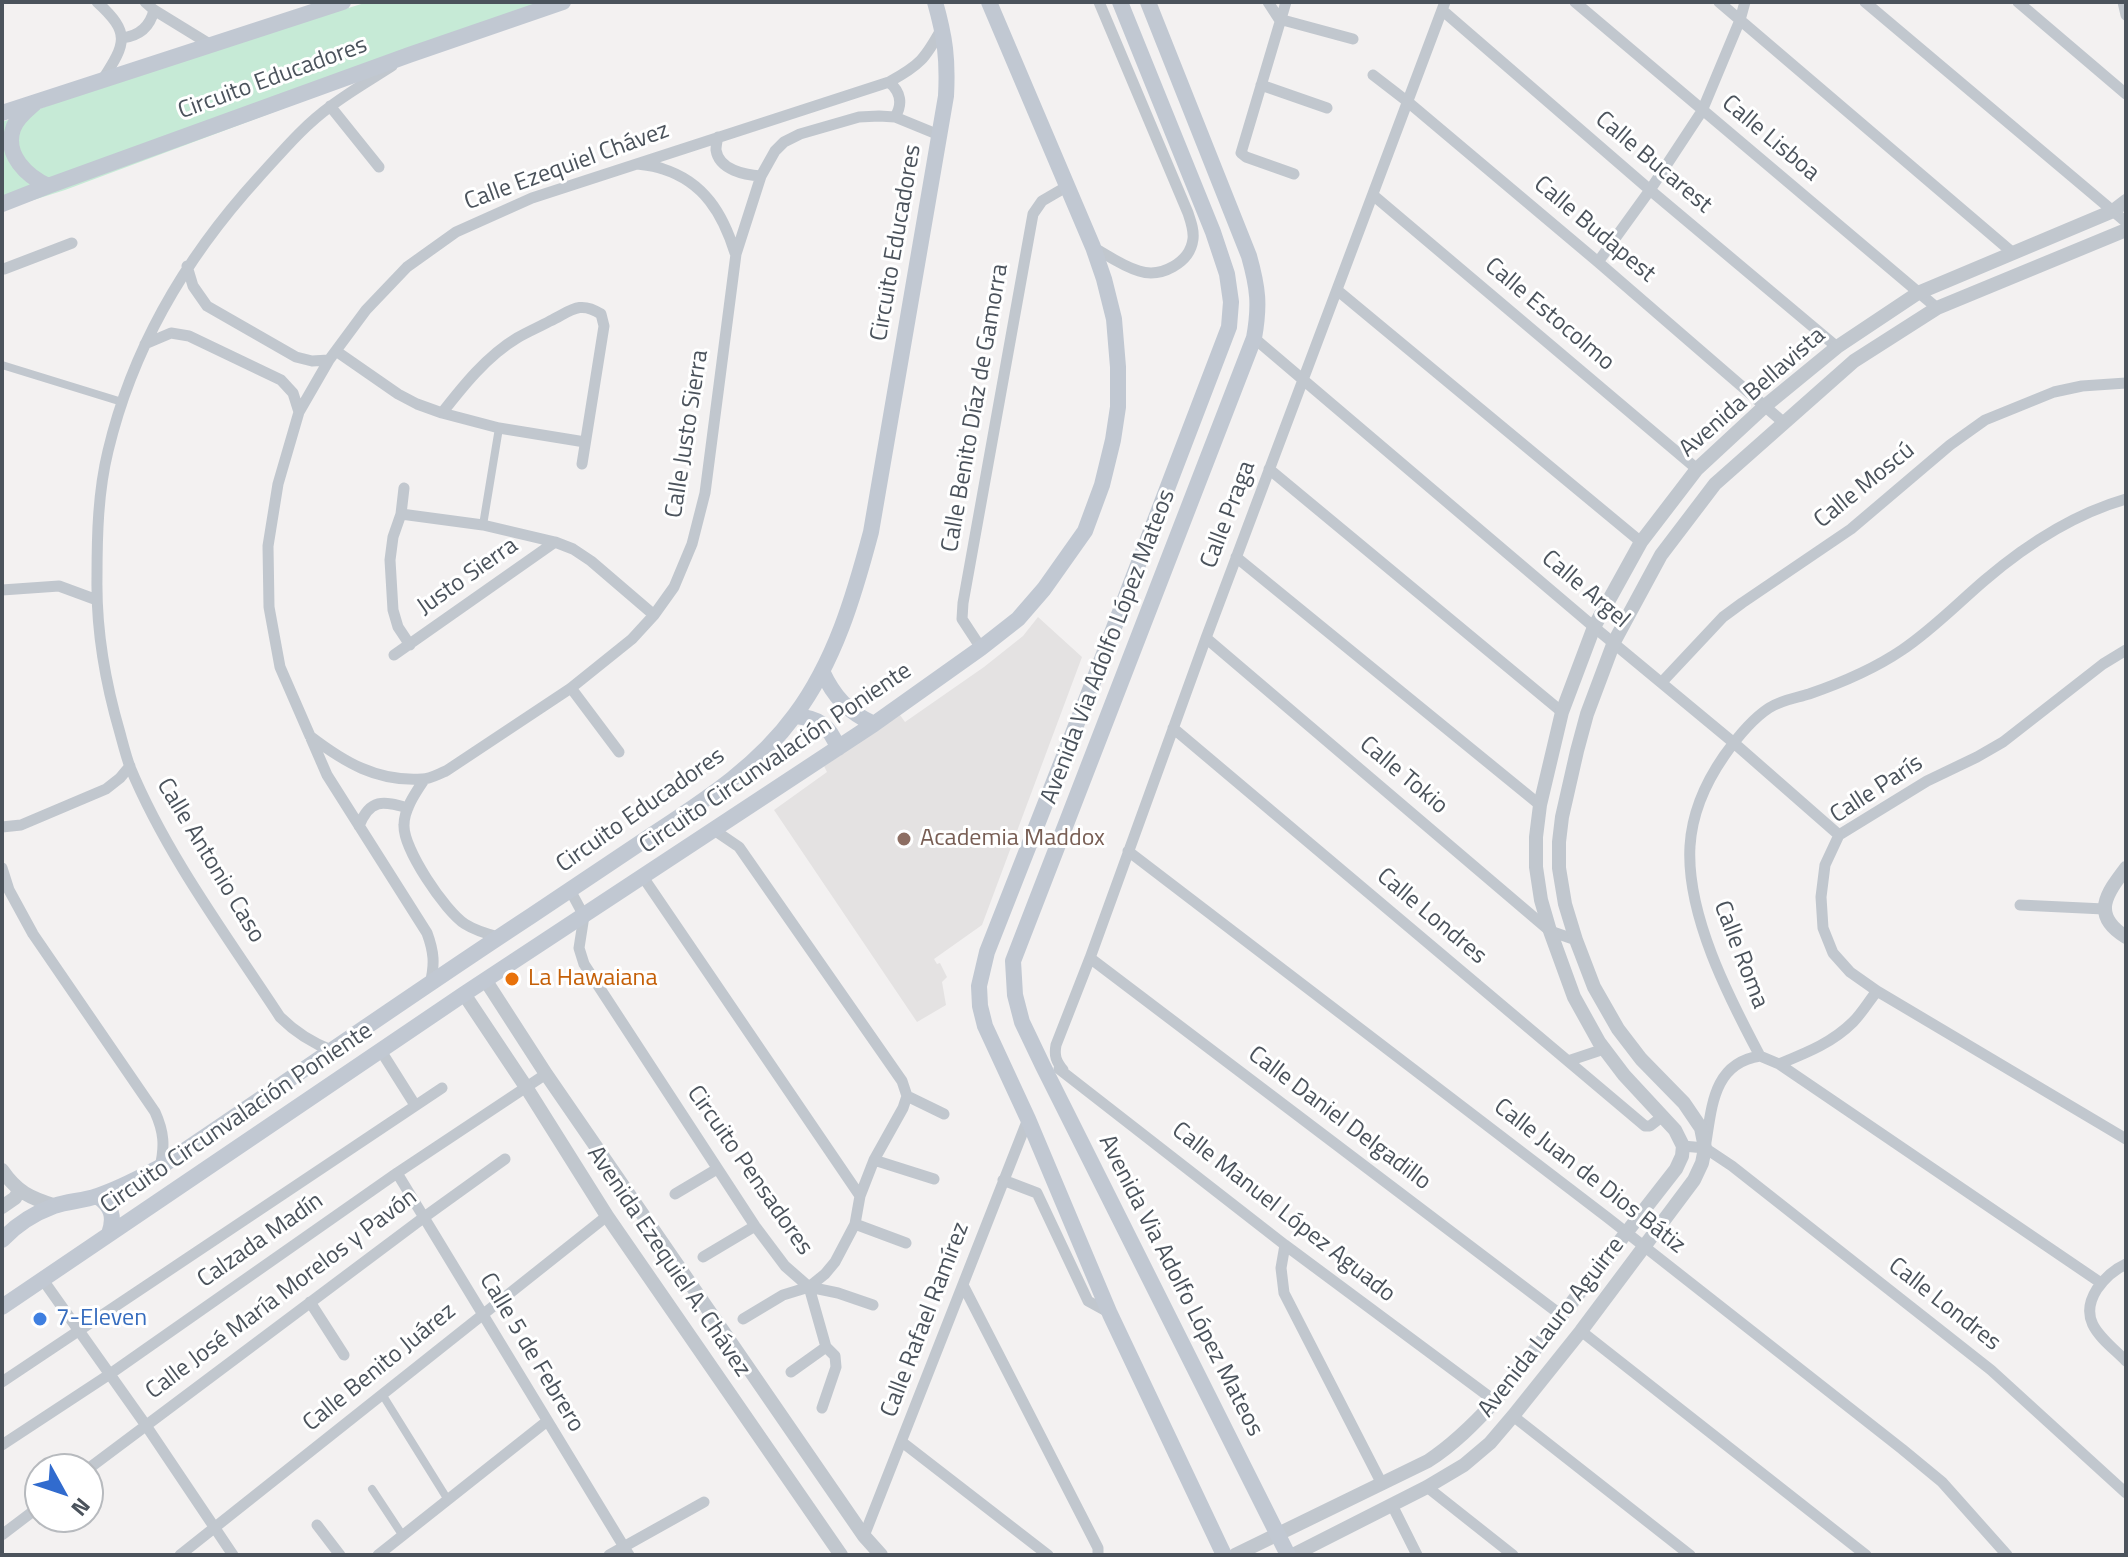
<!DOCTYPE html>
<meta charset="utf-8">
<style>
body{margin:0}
#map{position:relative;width:2128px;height:1557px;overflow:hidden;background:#f3f1f1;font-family:"Titillium Web",sans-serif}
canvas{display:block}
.frame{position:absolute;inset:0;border:4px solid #4b535c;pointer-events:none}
.north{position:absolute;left:24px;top:1453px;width:80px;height:80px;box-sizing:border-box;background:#fff;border:2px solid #b7babe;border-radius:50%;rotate:130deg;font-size:22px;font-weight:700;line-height:32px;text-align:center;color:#4b535c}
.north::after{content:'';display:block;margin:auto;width:28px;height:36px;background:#316bce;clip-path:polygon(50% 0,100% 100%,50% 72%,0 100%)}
</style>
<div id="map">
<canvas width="2128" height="1557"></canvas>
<div class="frame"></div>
<div class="north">N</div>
</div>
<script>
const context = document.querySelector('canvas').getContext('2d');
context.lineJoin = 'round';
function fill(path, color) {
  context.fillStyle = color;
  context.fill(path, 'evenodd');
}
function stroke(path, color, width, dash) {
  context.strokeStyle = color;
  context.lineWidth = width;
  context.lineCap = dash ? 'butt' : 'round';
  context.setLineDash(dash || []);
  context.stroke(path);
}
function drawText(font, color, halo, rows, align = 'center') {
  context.font = font + ' "Titillium Web",sans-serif';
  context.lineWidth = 6;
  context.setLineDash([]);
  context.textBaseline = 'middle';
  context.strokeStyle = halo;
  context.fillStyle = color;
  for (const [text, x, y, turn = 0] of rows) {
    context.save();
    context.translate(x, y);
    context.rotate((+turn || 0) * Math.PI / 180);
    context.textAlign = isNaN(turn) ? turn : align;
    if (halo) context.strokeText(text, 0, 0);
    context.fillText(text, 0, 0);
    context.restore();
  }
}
const education = new Path2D(`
 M1038,617L1082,657L982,925L934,959L937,964L940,963L947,977L942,982L946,1005L917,1022L774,810L827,772L824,766L900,715L905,722L984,667L1023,636Z`);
const green = new Path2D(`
 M368,2H569L65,190L2,210V122L180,59Z`);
const pedestrian = new Path2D(`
 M2,365L122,402
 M483,525L499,428
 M382,1394L448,1500
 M372,1489L403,1536`);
const minor = new Path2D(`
 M97,2C131,33 126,43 103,79
 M145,2L154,10L211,45
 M1268,2L1279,19
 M1286,2L1241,153L1246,157L1294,174
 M1575,2L1937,308
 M1719,2L2013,253
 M1865,2L2126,222
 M2018,2L2126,94
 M2123,2L2126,15
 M1442,10L1650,190L1837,347
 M1279,19L1353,39
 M122,38C139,36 150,27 154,10
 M1373,75L1408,102L1598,262L1783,422
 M889,82C901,92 903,104 895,117
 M1261,85L1327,108
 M330,106L379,167
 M718,137C717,141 716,146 716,150C719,170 745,175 761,176
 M637,164C645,165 655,166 663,169C704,182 723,214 735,253
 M1373,195L1697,469
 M1093,247C1107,255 1122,266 1139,271C1161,278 1190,263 1193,239C1194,230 1191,222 1188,213L1099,2
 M1598,262L1650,190L1702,111L1740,20L1745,2
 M187,266L193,286L207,306L296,357L312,361L329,360
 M4,269L72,243
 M1337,290L1641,542
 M1254,338L1594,627L1734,743L1839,835
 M145,344L171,333L189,336L281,380L293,393L299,412
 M336,351L398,394L417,404L442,413L499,428L585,442
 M442,413C463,386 487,356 517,338C527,332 539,327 550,321C571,311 579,300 601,314L604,326L582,464
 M1269,469L1562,712
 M404,488L401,514L393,537L390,560L393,610L398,627L410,645
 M401,514L483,525L555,542L573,549L591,561L654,615
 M1236,557L1540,805
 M2,590L59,586L97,600
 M1206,638L1550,931L1576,940
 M981,648L962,619L963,603L1033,214L1042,201L1066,187
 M2126,650L2103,664L2003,742L1977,757L1927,781L1839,835L1825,865L1821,897L1823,928L1833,953L1850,972L1877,991L2126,1139
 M394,655L555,542
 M1662,682L1723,617L1742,603L1851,529L1950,445L1985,420L2054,392L2082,386L2126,383
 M571,688L619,752
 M1173,728L1645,1126H1650L1663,1116
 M310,736C344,762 377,782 422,779C430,779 438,774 446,771L571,688L632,639L654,615L674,587L692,544L705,493L736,254L761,176L775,151L784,142L800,134L859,117L879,116L895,117L939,135
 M424,780C416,792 404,809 404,825C403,849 445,911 465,924C476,931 487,934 499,937
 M359,826C370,798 383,801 408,808
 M2,827L21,825L106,789L120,778L130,766
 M714,830L739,847L902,1081L907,1096L903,1108L874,1160L860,1196L855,1224L835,1262L825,1274L809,1287L783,1295L743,1319
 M1128,851L1608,1218L1902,1449L1942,1482L2007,1555
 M2,868L9,890L33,934L155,1112C164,1132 165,1146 160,1167
 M643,877L860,1196
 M570,890L584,916L579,948L584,964L755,1226L785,1266L809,1287L838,1293L873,1305
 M2020,905L2104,909
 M1090,958L1561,1315
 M430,984C435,964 434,952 427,933L327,775L280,667L269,607L268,546L278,484L299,412L329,360L366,310L407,267L456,232L532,198L889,82C920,65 925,59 942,28
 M333,1051C312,1043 296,1033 280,1017C227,936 167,856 130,767C126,756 123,744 120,733C105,682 96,630 97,577C97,535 98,492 108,451C133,346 186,257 258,178C281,153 303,126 331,106C351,91 372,79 392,66
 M381,1051L415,1105
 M1568,1061L1604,1049
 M1779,1064C1806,1053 1832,1043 1853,1022C1862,1013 1869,1001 1877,991
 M1059,1069L1285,1245L1495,1401
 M1063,1070C1056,1061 1054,1056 1056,1045L1090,958L1206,638L1445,2
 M907,1096L944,1114
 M1706,1142C1712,1105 1714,1063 1760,1056
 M1683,1146L1705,1148L1732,1166L1991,1370L2126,1493
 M874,1160L934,1179
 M397,1173L629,1555
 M1003,1180L1037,1193L1088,1301L1108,1312
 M675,1194L717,1169
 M855,1224L906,1243
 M1285,1245L1281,1268L1284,1293L1382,1484
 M703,1257L755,1226
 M2126,1264C2115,1269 2104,1279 2097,1289C2076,1322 2104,1339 2126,1361
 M43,1280L145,1424L233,1555
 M2101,1283L1779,1064L1760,1056C1728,996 1686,914 1690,846C1692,814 1706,782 1724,756C1736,739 1752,719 1769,708C1781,700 1796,698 1809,694C1841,683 1874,669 1902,650C1932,630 1958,603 1985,580C2026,545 2074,514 2126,499
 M963,1285L1098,1548V1555
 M809,1287L826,1347L835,1356L836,1367L822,1408
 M310,1302L344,1355
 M1581,1331L1866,1555
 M791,1372L826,1347
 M2,1382L442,1088
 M1513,1416L1690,1555
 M902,1442L1048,1555
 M2,1445L110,1374L397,1173L546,1074
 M88,1469L423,1218L505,1159
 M1427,1487L1513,1555
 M1392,1505L1417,1555
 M317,1525L340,1555
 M2,1535L40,1506
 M864,1536L1028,1119
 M180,1555L607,1216
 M378,1555L546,1422
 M609,1555L704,1502`);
const tertiary = new Path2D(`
 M2126,868C2107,893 2090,915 2126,937
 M486,981L546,1074L844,1507L864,1536L881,1555
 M464,994L526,1087L607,1216L841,1555
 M2,1170C17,1192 30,1198 56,1206
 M2,1207L15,1198L19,1191
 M1235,1555L1428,1461C1454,1444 1474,1424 1495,1401L1676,1169L1682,1156L1683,1146L1675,1130L1624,1075L1599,1042L1574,997L1550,931L1541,900L1536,867V837L1540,805L1562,712L1594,627L1641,542L1697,469L1765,406L1837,347L1918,293L2113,211L2126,201
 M1293,1555L1427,1487L1464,1465L1490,1443L1513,1416L1581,1331L1694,1180L1702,1163L1705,1148L1701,1128L1684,1103L1641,1059L1618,1029L1594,987L1576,940L1565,904L1559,868V842L1562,817L1577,751L1587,714L1614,642L1661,555L1715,484L1854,361L1937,308L2126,230`);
const secondary = new Path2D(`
 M1120,2L1213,232L1227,274L1231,302L1229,327L1097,672L987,952L979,986L980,1006L985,1026L1028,1119L1110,1314L1224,1555
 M1148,2L1249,256C1258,288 1260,305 1254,338L1013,961L1015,995L1022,1022L1043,1066L1288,1555
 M34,104C26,111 16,119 13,129C4,155 27,176 48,186
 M2,113L343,2
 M2,204L48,186L409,55L563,2
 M822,671C834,697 848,712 874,724
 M795,716C819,718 829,725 838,748
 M97,1196C112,1206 115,1217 109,1234
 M2,1240C16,1225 35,1213 54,1206C68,1201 83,1201 97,1196C119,1189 139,1178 160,1167C284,1084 406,998 531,916C571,889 612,862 652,835C705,800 757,767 795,715C835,661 854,596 871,532L946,96C948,59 945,37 935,2
 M2,1307L464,994L874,724L981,648L1018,619L1044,589L1085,531L1102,485L1113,440L1118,407V367L1114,319L1104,279L1093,247L989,2`);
const markers = [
 [904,839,8,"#8d6e63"],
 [512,979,8,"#e8710a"],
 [40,1319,8,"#3f7fe0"]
];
const streetNames = [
 ["Circuito Educadores",273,79,-20],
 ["Calle Lisboa",1770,139,40],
 ["Calle Bucarest",1653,163,40],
 ["Calle Ezequiel Chávez",567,167,-20],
 ["Calle Budapest",1594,230,40],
 ["Circuito Educadores",897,243,-80],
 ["Calle Estocolmo",1549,315,40],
 ["Avenida Bellavista",1753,393,-41],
 ["Calle Benito Díaz de Gamorra",976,408,-80],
 ["Calle Justo Sierra",688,434,-81],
 ["Calle Moscú",1865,486,-39],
 ["Calle Praga",1229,515,-69],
 ["Justo Sierra",468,577,-35],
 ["Calle Argel",1585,590,40],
 ["Avenida Via Adolfo López Mateos",1109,647,-69],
 ["Circuito Circunvalación Poniente",776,759,-34],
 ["Calle Tokio",1403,776,40],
 ["Calle París",1877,790,-33],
 ["Circuito Educadores",641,811,-35],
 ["Calle Antonio Caso",210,861,59],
 ["Calle Londres",1431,917,40],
 ["Calle Roma",1740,955,69],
 ["Circuito Circunvalación Poniente",237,1119,-34],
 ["Calle Daniel Delgadillo",1339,1119,37],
 ["Circuito Pensadores",749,1171,55],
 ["Calle Juan de Dios Bátiz",1589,1177,38],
 ["Calle Manuel López Aguado",1283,1213,38],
 ["Calzada Madín",261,1241,-35],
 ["Avenida Ezequiel A. Chávez",668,1262,56],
 ["Avenida Via Adolfo López Mateos",1180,1286,63],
 ["Calle José María Morelos y Pavón",282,1295,-37],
 ["Calle Londres",1944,1305,38],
 ["Calle Rafael Ramírez",926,1320,-69],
 ["Avenida Lauro Aguirre",1552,1328,-52],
 ["Calle 5 de Febrero",531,1353,59],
 ["Calle Benito Juárez",380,1368,-39]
];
const educationNames = [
 ["Academia Maddox",920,839]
];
const foodNames = [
 ["La Hawaiana",528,979]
];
const shopNames = [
 ["7-Eleven",56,1319]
];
fill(education, '#e4e2e2');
fill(green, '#c6ead6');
stroke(pedestrian, '#c1c7ce', 8);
stroke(minor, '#c1c7ce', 11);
stroke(tertiary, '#c1c7ce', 14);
stroke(secondary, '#c1c8d2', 16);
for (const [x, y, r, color] of markers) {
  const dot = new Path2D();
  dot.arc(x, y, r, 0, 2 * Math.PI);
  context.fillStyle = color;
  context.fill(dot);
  stroke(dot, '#fff', 3);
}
drawText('24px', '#4b535c', '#fff', streetNames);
drawText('24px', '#785e54', '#fff', educationNames, 'left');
drawText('24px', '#c56008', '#fff', foodNames, 'left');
drawText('24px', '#366cbe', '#fff', shopNames, 'left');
</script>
